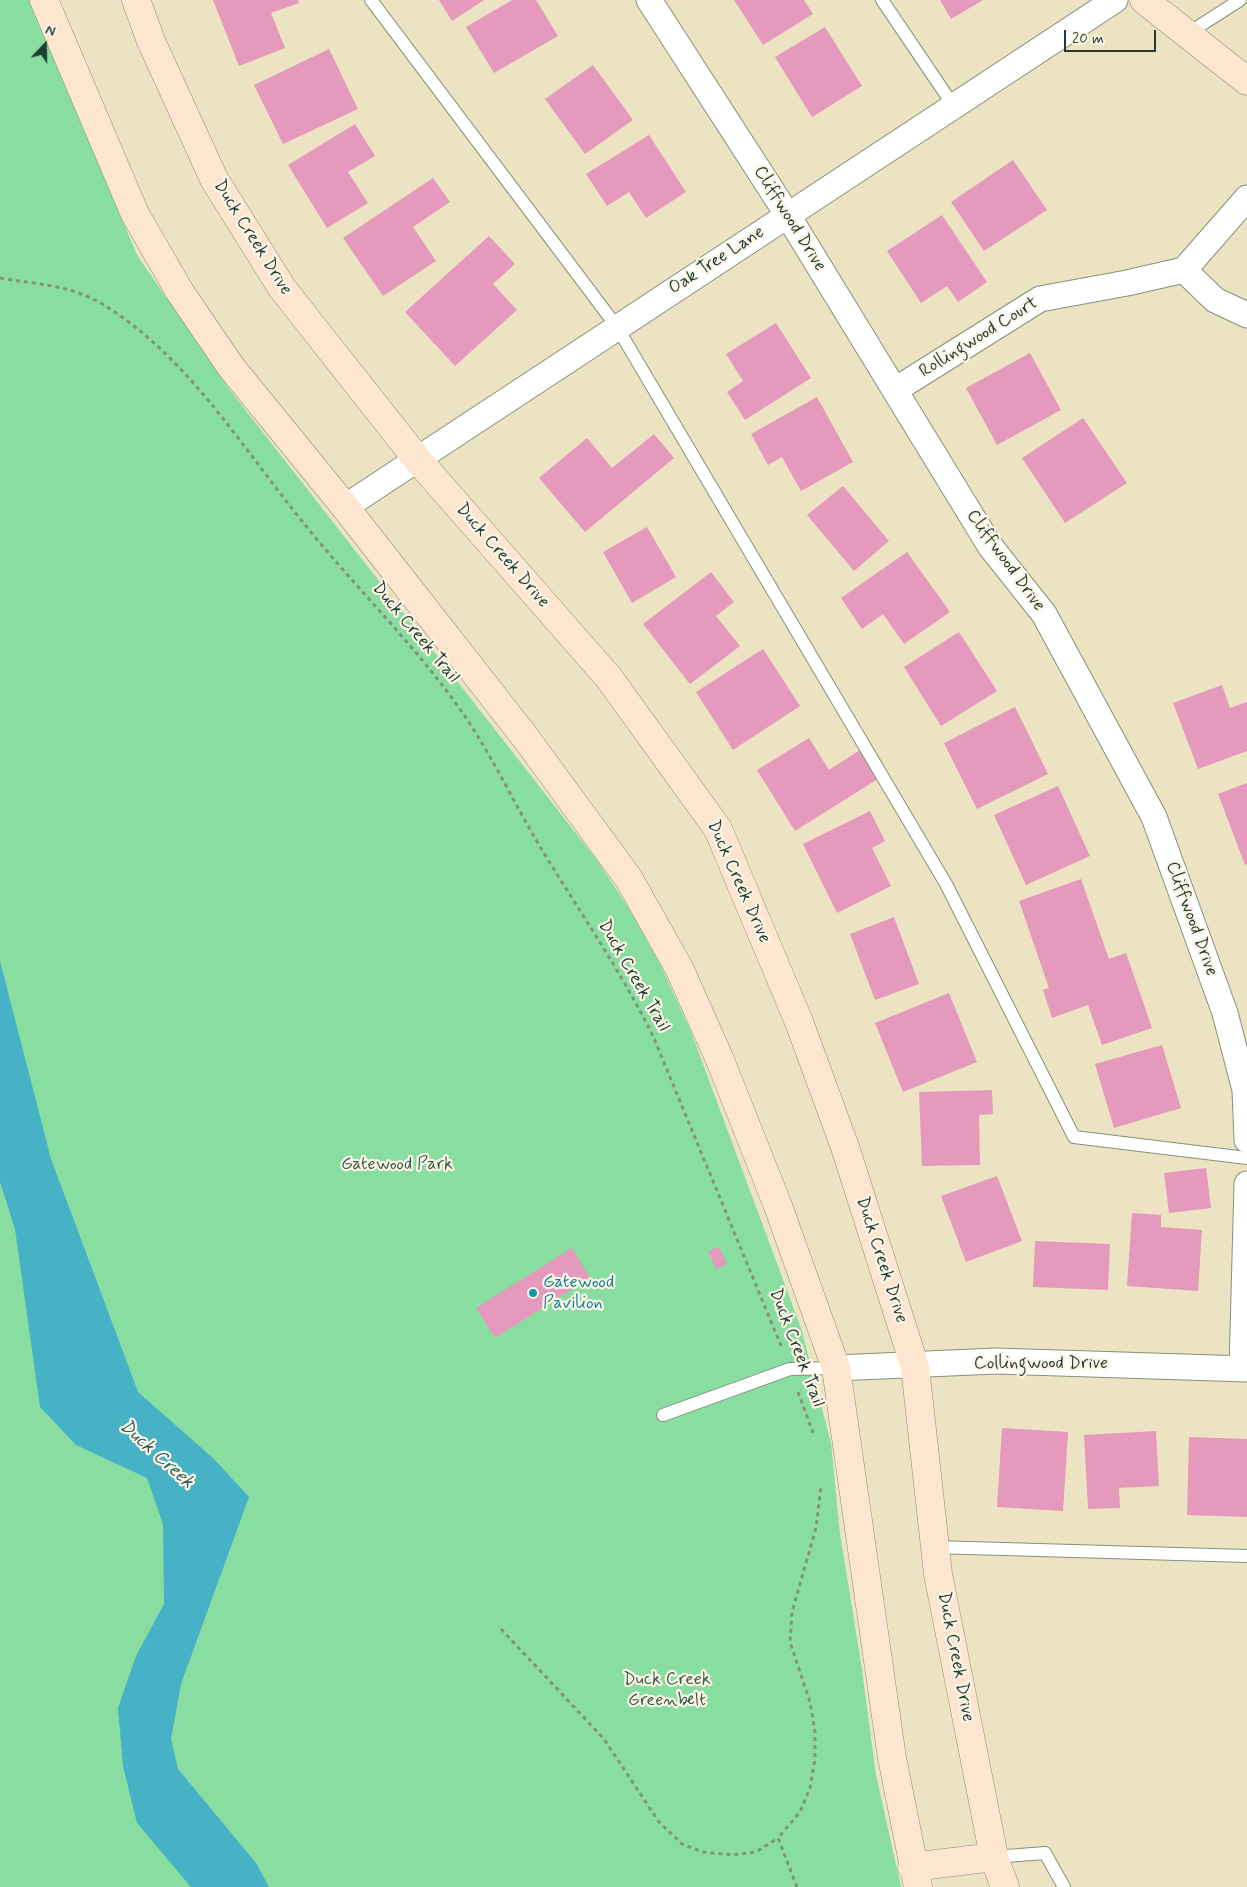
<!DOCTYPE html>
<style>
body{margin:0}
#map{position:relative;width:1247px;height:1887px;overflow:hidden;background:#ece3c2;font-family:Mynerve,sans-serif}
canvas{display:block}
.north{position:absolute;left:20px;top:20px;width:50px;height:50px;-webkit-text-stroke:4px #fcf5e5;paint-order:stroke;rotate:21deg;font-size:14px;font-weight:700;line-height:20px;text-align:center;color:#1f3d34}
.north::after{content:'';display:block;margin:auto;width:18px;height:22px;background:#1f3d34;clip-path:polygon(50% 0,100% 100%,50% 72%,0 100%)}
.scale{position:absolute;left:1064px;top:30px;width:92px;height:22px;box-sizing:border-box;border:2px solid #1f3d34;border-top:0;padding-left:6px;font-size:15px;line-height:18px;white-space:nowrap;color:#1f3d34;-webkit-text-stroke:4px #fcf5e5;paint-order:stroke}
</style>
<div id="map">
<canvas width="1247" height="1887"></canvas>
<div class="north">N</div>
<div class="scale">20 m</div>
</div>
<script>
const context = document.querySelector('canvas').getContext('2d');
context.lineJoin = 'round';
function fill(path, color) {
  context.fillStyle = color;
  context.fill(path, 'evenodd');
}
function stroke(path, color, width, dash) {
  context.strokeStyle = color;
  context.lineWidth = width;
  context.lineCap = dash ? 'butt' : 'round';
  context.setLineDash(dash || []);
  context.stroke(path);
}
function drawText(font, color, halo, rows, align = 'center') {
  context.font = font + ' Mynerve,sans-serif';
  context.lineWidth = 4.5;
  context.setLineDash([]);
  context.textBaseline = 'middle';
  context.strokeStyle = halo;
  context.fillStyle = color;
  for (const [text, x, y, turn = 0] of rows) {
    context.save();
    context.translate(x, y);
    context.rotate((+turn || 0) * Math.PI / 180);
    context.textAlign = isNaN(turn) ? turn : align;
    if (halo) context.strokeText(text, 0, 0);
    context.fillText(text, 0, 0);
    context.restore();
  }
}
const green = new Path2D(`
 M0,0H30L137,255L229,389L596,859L628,907L661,966L691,1032L801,1328L831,1443L840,1534L861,1663L876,1775L901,1887H0Z`);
const water = new Path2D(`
 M0,961L51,1159L138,1392L214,1459L249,1497L181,1684L171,1739L178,1769L256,1863L269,1887H191L137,1823L123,1766L118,1708L136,1656L164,1604L163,1524L147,1478L76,1445L40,1407L15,1229L0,1182Z`);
const building = new Path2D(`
 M213,0H298L299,3L271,13L285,48L239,66Z
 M439,0H484L452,21Z
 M512,0H536L558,36L494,73L466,27Z
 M734,0H804L813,14L763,45Z
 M940,0H983L951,19Z
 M825,27L862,86L812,117L775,57Z
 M329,49L358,109L283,144L254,85Z
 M593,65L633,120L585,154L545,99Z
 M355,124L375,156L348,172L368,203L327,228L288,165Z
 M649,135L686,192L646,218L629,192L607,206L586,174Z
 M1013,160L1047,210L984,251L951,202Z
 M433,178L450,202L413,227L436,261L383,296L343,238Z
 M942,215L987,282L958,302L947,286L921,303L887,251Z
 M489,236L515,264L493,284L517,310L455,366L405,312Z
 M776,323L811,378L745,420L727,392L743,381L726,354Z
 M1030,353L1061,410L997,445L966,388Z
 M817,397L853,462L801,491L782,457L768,465L751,434Z
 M1083,418L1127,483L1065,523L1022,458Z
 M654,434L674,458L585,532L539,478L587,438L612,468Z
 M843,486L889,541L854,571L807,515Z
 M647,527L676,577L632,603L603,552Z
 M907,552L950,612L904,644L883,614L862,629L841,598Z
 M711,572L734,602L716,616L740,646L690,684L643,624Z
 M959,632L997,691L941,726L904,667Z
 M763,649L800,706L733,750L696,692Z
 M1222,685L1230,708L1247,702V751L1198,769L1173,703Z
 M1015,707L1048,774L977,809L944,743Z
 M809,738L829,770L863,748L881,777L795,831L757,770Z
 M1247,783V864L1245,865L1218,794Z
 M1058,786L1090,856L1026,885L994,815Z
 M870,811L885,841L872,848L891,886L837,913L803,844Z
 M1081,879L1109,959L1126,953L1152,1028L1102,1045L1088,1005L1052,1018L1043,990L1049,988L1019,901Z
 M894,917L919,984L875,1000L850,934Z
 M949,993L977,1062L903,1092L875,1023Z
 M1162,1045L1181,1108L1114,1128L1095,1064Z
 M992,1090L993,1114L979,1115L980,1165L922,1166L919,1092Z
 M1206,1168L1211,1208L1169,1213L1164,1173Z
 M997,1176L1022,1241L966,1262L941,1196Z
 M1132,1213L1161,1215V1227L1202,1230L1198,1291L1127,1286Z
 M1035,1241L1110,1244L1108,1290L1033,1287Z
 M719,1247L727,1264L716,1269L708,1251Z
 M572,1248L590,1278L495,1338L476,1308Z
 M1002,1428L1068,1432L1063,1511L997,1507Z
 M1156,1431L1159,1486L1119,1488L1120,1508L1088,1509L1084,1435Z
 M1189,1437L1247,1439V1517L1187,1515Z`);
const path = new Path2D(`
 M0,278C39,285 69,284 104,305C188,357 241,446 302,521C349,580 404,634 449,694C485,741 509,794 539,845C577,908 620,969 653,1036L782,1348
 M798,1392L813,1433
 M501,1629L604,1739L659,1822L682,1844L703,1852L733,1855L756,1852L778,1838
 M797,1887L778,1838L800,1812L810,1788L815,1759V1732L810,1702L790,1642L792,1612L816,1528L821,1486`);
const lane = new Path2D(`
 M371,0L617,327L946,884L1074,1137L1247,1158
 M882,0L953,105
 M1187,34L1240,0
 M663,1415L790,1369L836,1368
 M934,1547L1247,1556
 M994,1857L1045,1853L1064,1887`);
const street = new Path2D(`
 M649,0L787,214L990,546L1044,614L1154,817L1225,1013L1245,1090L1247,1140
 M1184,270L1215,300L1247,315
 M895,390L1040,299L1127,283L1184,270L1247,198
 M345,507L1115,0
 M836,1368L996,1361L1247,1369
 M1242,1368L1247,1184`);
const secondary = new Path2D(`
 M44,0L135,214L180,292L231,367L345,507L525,737L629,879L679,968L720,1060L778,1206L836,1368L892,1758L918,1887
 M136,0L151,41L214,179L282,288L417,459L609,678L718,829L799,1022L845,1147L915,1367L938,1574L994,1857L1005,1887
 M1144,0L1247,81
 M912,1867L994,1857`);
const markers = [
 [533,1293,5,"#0f9aa8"]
];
const streetNames = [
 ["Cliffwood Drive",789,219,58],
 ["Duck Creek Drive",252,238,58],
 ["Oak Tree Lane",717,261,-33],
 ["Rollingwood Court",979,338,-32],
 ["Duck Creek Drive",502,556,49],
 ["Cliffwood Drive",1005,561,54],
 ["Duck Creek Trail",415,633,50],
 ["Duck Creek Drive",738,882,66],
 ["Cliffwood Drive",1191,919,70],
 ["Duck Creek Trail",633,976,60],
 ["Duck Creek Drive",881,1260,72],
 ["Duck Creek Trail",796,1348,69],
 ["Collingwood Drive",1041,1364],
 ["Duck Creek Drive",955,1657,79]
];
const parkNames = [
 ["Gatewood Park",397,1165],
 ["Duck Creek",667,1680],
 ["Greenbelt",667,1701]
];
const cultureNames = [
 ["Gatewood",543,1283],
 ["Pavilion",543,1304]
];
const waterNames = [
 ["Duck Creek",156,1455,42]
];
fill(green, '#88dda0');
fill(water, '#47b1c6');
fill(building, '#e499bd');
stroke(lane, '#86907b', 14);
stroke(street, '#86907b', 27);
stroke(secondary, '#86907b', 29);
stroke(path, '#86907b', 3, [4, 4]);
stroke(lane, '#fff', 12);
stroke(street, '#fff', 25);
stroke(secondary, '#fde5d0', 28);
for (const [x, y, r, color] of markers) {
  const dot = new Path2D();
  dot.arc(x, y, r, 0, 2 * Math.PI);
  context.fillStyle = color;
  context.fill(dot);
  stroke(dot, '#fcf5e5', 2);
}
drawText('18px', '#1f3d34', '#fcf5e5', streetNames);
drawText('18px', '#345d4a', '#fcf5e5', parkNames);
drawText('18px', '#0d838f', '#fcf5e5', cultureNames, 'left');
drawText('italic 19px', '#2b6060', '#fcf5e5', waterNames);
</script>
